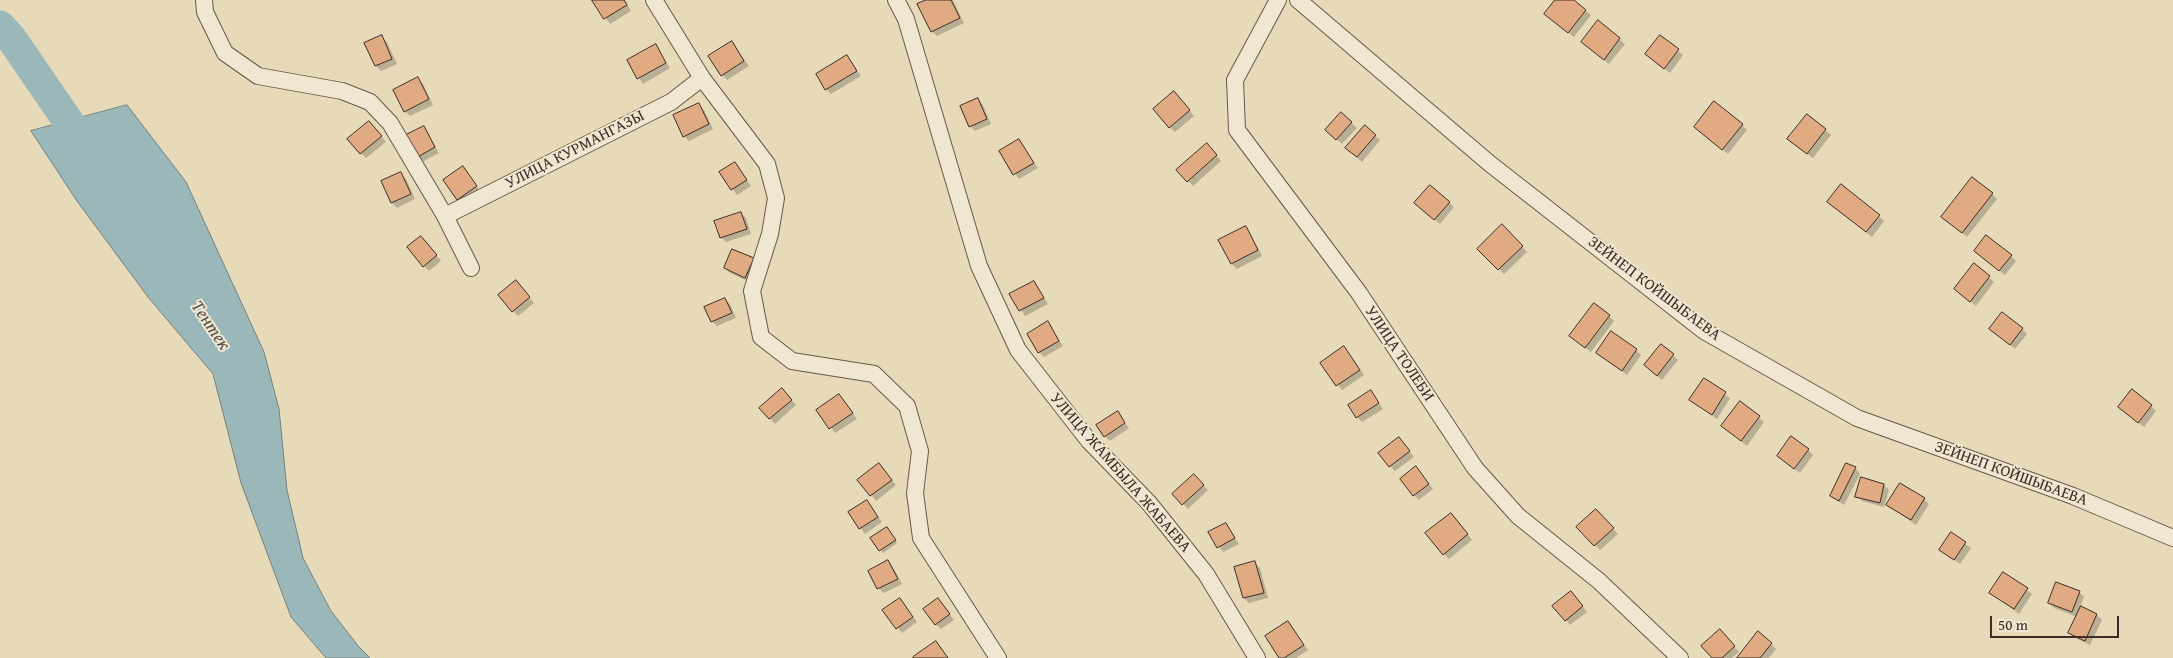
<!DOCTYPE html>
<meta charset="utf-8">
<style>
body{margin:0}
#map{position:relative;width:2173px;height:658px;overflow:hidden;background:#e7dab9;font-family:"Gentium Book Plus",serif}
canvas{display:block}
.scale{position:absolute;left:1990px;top:616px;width:129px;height:22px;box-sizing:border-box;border:2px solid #3e2c25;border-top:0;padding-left:6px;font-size:15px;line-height:18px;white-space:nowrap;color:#3e2c25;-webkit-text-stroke:4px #efe7d2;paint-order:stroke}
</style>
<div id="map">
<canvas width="2173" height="658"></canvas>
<div class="scale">50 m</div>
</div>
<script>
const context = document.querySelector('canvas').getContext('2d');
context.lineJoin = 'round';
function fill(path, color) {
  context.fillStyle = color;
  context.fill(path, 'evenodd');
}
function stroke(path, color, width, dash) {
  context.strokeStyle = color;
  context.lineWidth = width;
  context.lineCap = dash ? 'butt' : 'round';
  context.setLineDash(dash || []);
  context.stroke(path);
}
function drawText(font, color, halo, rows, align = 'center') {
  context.font = font + ' "Gentium Book Plus",serif';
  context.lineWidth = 4;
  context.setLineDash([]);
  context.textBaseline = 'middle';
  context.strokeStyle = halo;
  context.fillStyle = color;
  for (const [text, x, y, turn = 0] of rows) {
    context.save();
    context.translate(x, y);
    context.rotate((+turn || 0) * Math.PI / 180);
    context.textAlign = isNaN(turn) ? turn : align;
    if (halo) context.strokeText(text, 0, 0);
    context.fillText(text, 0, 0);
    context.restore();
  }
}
const water = new Path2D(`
 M127,105L186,182L264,352L279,409L287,490L303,558L331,611L359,647L370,658H326L291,617L241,483L213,374L148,297L77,201L31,131Z`);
const shadow = new Path2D(`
 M594,0H625L631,11L610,24Z
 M929,0H953L964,23L937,36L932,31Z
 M1556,0H1572L1591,15L1574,37L1550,19Z
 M1598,22L1625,44L1609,64L1588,47Z
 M1660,36L1683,55L1670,73L1652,59Z
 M382,37L387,42L397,64L381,71L376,66L366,44Z
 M732,43L749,66L727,80L722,75Z
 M655,45L670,68L643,84L628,61Z
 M847,57L861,76L831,94L826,89Z
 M418,79L423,84L433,105L410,116L405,111Z
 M1179,97L1194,116L1175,132L1170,127Z
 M978,100L983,105L991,124L975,131L970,126Z
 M699,105L704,110L713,129L689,141L684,136Z
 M1342,114L1357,128L1342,144L1332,135Z
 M1807,115L1831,135L1813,158L1794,144Z
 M1742,125L1747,130L1728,154L1695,127Z
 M374,128L386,142L366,158L361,153Z
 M423,128L428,133L439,153L422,162L417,157Z
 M1375,136L1380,140L1362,162L1352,153Z
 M1019,141L1038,168L1019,179L1001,152Z
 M1212,150L1221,161L1193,186L1188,181Z
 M735,163L751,186L737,195L721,172Z
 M463,168L481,192L463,204L457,199Z
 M401,174L406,179L415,199L397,208L392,203Z
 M1842,186L1884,221L1872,237L1834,207Z
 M1992,194L1997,199L1967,237L1948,222Z
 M1449,202L1454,207L1440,224L1421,208Z
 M741,213L746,218L751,234L726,242L721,237Z
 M1502,226L1527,252L1504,274L1479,249Z
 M1245,228L1250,233L1262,256L1237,269L1232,264Z
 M426,242L441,261L429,271L424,266Z
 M1981,256H2011L2016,261L2005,275Z
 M753,259L758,264L750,282L730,273L725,268Z
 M1974,265L1994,282L1976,306L1961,294Z
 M1034,282L1048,304L1025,316L1011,294Z
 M520,287L534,303L518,316L513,311Z
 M725,299L730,304L736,318L717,326L712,321Z
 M1609,316L1614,321L1591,352L1571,336Z
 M1048,323L1063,346L1044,357L1039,352Z
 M2022,329L2027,334L2015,349L1996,334Z
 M1661,345L1678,360L1662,380L1650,370Z
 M1344,347L1364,375L1342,390L1321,363Z
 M1636,350L1641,355L1627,375L1598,353Z
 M1704,380L1730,398L1717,419L1691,400Z
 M1371,392L1383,409L1362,422L1357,417Z
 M787,395L796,405L775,424L761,408Z
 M839,396L857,419L835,433L818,410Z
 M1740,403L1764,422L1747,446L1728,431Z
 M2151,406L2156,411L2144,427L2125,412Z
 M1117,413L1129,428L1110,441L1105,436Z
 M1404,444L1414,457L1395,471L1390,466Z
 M1808,450L1813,455L1800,473L1783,461Z
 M1416,468L1433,489L1419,500L1414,495Z
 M1855,468L1860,474L1844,505L1831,496Z
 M884,470L896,485L876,501L859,480Z
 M1194,476L1208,490L1188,509L1174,494Z
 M1862,479L1884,485L1889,490L1884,507L1862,501L1857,496Z
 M1924,499L1929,504L1916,525L1888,505Z
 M867,502L882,522L865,534L850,513Z
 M1596,511L1618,534L1600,550L1578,527Z
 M1456,519L1472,540L1449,559L1444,554Z
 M1226,524L1239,544L1223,552L1210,533Z
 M889,530L897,543L883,553L872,538Z
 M1951,534L1971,548L1960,564L1940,549Z
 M888,562L893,567L902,584L884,593L878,588L870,571Z
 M1254,562L1260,568L1268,598L1249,603L1244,598Z
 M2004,573L2032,594L2019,614L1991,593Z
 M2079,592L2084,597L2080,607L2097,615L2102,620L2090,645L2075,638L2070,633L2077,617L2054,608L2049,603Z
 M1576,598L1587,612L1570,625L1566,620Z
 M899,599L917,622L902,633L884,610Z
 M943,605L954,620L941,629L936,624Z
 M1287,622L1308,650L1296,658H1281Z
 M1725,636L1739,652L1732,658H1714Z
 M1771,644L1776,649L1769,658H1739Z`);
const river = new Path2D(`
 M0,26L11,38L92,156`);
const building = new Path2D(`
 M592,0H624L627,5L604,19Z
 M926,0H951L960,18L931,32L917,4Z
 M1555,0H1574L1586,10L1568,33L1544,14Z
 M1598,20L1620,38L1604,60L1581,42Z
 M382,35L392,59L375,66L364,43Z
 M1660,35L1679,49L1664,69L1645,54Z
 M732,41L744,61L721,76L708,56Z
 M656,44L666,63L637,79L627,60Z
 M847,55L857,71L825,90L816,74Z
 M418,77L429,99L404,112L393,90Z
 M1174,91L1190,110L1169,128L1153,109Z
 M978,98L987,119L969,127L960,106Z
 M1714,101L1743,124L1722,150L1694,127Z
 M699,103L709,124L683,137L673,115Z
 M1341,112L1352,122L1336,140L1325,130Z
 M1807,114L1826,129L1807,154L1787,139Z
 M369,121L382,136L360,154L347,139Z
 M1365,125L1376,135L1357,157L1345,148Z
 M424,126L435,147L416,158L404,136Z
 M1019,139L1034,163L1013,175L999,151Z
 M1207,143L1217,155L1187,182L1176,170Z
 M735,162L747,180L731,190L719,172Z
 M463,166L477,186L457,200L443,180Z
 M401,172L411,194L391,203L381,181Z
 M1972,177L1993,193L1962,233L1941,217Z
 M1841,184L1880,215L1866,232L1827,202Z
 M1430,185L1450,202L1434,220L1414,203Z
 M741,212L747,229L720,238L714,221Z
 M1502,224L1523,246L1498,270L1477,249Z
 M1246,226L1258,250L1231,264L1218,240Z
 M1986,235L2012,255L1999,271L1974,251Z
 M421,236L437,255L423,267L407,247Z
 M732,249L754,258L745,278L724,268Z
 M1974,263L1990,276L1970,302L1954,289Z
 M516,280L530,297L512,312L498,295Z
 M1034,281L1044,298L1019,311L1009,294Z
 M725,298L732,313L711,322L704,307Z
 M1594,303L1610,315L1585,348L1569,336Z
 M2002,312L2023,328L2010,345L1989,329Z
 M1048,321L1059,341L1038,353L1027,334Z
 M1611,331L1637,349L1622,371L1596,353Z
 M1661,344L1674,354L1657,376L1644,365Z
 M1344,346L1360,370L1336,386L1320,363Z
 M1704,378L1726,392L1712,415L1689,400Z
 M782,388L792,400L769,419L759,408Z
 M2132,389L2152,405L2138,423L2118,407Z
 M1371,390L1379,403L1356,418L1348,405Z
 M839,394L853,413L829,429L816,410Z
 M1740,401L1760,416L1741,441L1721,426Z
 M1118,411L1125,423L1104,437L1096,425Z
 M1791,436L1809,449L1794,469L1777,456Z
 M1399,437L1410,451L1389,467L1378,453Z
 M879,463L892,480L870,496L857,480Z
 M1846,463L1856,467L1839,501L1830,496Z
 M1416,466L1429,484L1413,496L1400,479Z
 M1194,474L1204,485L1182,505L1172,494Z
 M1861,477L1884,484L1880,503L1855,497Z
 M1900,483L1925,498L1911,520L1886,505Z
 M867,500L878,517L859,529L848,512Z
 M1596,509L1614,528L1594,546L1576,527Z
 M1451,513L1468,534L1443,555L1425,533Z
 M1226,523L1235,538L1217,548L1208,532Z
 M887,527L896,540L879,551L870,538Z
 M1951,532L1966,542L1954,560L1939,550Z
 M888,560L898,579L877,589L868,571Z
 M1255,561L1264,593L1243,598L1234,567Z
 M2003,572L2028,588L2014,609L1989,593Z
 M2056,582L2080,591L2072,612L2048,603Z
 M1571,591L1583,606L1565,621L1552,606Z
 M900,598L913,617L896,629L882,610Z
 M938,598L950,614L935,625L923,609Z
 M2081,606L2097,614L2085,641L2068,633Z
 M1288,621L1304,645L1284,658H1279L1265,636Z
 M1720,629L1735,646L1722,658H1712L1701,646Z
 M1758,631L1772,643L1760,658H1737Z
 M936,641L948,658H913V657Z`);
const minor = new Path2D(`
 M204,0L205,12L225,53L258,76L342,91L370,102L390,123L445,216L471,268
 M654,0L702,78L767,164L776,198L770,234L752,291L761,337L792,361L874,374L907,406L920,451L915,493L921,538L998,658
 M896,0L906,19L979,266L1018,350L1089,441L1149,503L1206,574L1257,658
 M1278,0L1235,80L1237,130L1359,293L1475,468L1518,516L1599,581L1680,658
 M1298,0L1489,163L1704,331L1857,418L2073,496L2173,538
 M445,216L671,102L702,78`);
const streetNames = [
 ["УЛИЦА КУРМАНГАЗЫ",575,150,-27],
 ["ЗЕЙНЕП КОЙШЫБАЕВА",1654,289,37],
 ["УЛИЦА ТОЛЕБИ",1399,354,56],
 ["УЛИЦА ЖАМБЫЛА ЖАБАЕВА",1120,473,49],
 ["ЗЕЙНЕП КОЙШЫБАЕВА",2011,474,20]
];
const waterNames = [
 ["Тентек",210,326,56]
];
fill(water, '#9ab8b9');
stroke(water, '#75807e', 1);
fill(shadow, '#0003');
stroke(river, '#9ab8b9', 31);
fill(building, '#e0ab82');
stroke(building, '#3e2c25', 1);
stroke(minor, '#68584a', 18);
stroke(minor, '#efe7d2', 16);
drawText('16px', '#3e2c25', '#efe7d2', streetNames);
drawText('italic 18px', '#554f4a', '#efe7d2', waterNames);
</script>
